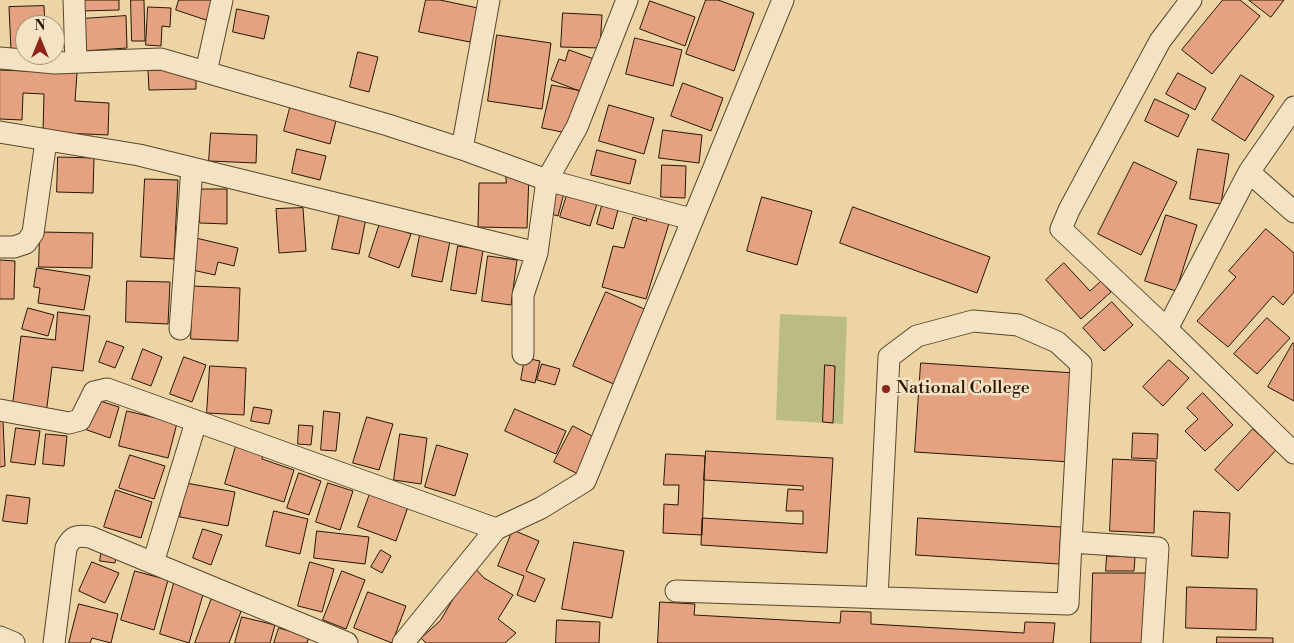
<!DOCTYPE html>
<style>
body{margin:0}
#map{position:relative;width:1294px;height:643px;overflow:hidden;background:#edd4a4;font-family:"Libre Bodoni",serif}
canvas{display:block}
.north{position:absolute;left:15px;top:15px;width:50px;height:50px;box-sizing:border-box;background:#f3e3c4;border:1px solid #a29176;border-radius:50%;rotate:0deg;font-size:14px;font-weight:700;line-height:20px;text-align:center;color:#281602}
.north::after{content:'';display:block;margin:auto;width:18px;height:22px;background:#8f2418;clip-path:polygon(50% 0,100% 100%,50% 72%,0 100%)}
</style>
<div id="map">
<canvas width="1294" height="643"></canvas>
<div class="north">N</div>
</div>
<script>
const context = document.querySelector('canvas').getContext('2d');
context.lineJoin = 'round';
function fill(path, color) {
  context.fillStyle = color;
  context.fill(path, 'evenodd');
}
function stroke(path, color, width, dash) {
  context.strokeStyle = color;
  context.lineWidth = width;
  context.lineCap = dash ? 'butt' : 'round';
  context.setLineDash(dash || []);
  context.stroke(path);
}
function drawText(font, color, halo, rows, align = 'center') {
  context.font = font + ' "Libre Bodoni",serif';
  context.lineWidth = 5;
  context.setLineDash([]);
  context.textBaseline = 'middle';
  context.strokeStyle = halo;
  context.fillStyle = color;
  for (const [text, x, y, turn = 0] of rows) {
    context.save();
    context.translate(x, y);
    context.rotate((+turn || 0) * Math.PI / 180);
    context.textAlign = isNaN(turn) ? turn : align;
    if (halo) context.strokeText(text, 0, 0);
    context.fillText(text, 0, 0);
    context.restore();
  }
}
const green = new Path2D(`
 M780,314L847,317L843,424L776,420Z`);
const building = new Path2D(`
 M82,0H119V10L82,11Z
 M131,0H144L145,41H132Z
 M179,0H216L209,21L176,10Z
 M426,0H440L478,8L470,42L419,32Z
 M706,0H718L754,13L734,71L686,54Z
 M1223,0H1240L1260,16L1212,74L1182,50Z
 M1249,0H1284L1271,17Z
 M650,1L695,17L685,46L640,29Z
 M44,6L45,25H25V49L11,50L9,7Z
 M148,7L171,8L170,27L162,26L161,46L146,45Z
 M237,9L269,16L264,39L233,32Z
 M563,13L602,15L600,48L561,47Z
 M126,16L127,48L83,51L81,19Z
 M497,35L551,43L542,109L488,101Z
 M635,38L682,50L673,86L626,74Z
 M569,50L594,59L582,92L551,80L559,59L565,61Z
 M358,52L378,57L369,92L350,87Z
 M196,69V89L149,90L148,71Z
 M0,70L77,73L75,101L109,103L108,135L43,132L44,94L23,93L22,120L0,119Z
 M1178,73L1206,88L1195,110L1166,94Z
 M1241,75L1274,96L1245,141L1212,120Z
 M683,83L723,98L711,131L671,116Z
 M552,85L582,91L572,134L542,128Z
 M1155,99L1189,115L1178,137L1145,121Z
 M291,104L337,117L330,144L284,131Z
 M609,105L654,118L644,154L599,141Z
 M663,130L702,135L699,163L659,158Z
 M211,133L257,135L256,163L209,161Z
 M297,149L326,156L320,180L292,173Z
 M1198,149L1229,154L1221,204L1190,199Z
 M597,150L636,160L630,184L591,175Z
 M58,157L94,158L93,193L57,192Z
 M1134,162L1177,182L1141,255L1098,234Z
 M662,165L686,166L685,198L661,197Z
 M506,175L529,176L527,228L478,227L479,183H506Z
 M145,179L178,180L174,259L141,257Z
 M200,189H227V224L200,223Z
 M553,191L564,193L558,216L548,213Z
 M567,195L597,204L590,226L560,217Z
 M762,197L812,211L797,265L747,251Z
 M603,202L619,206L613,229L597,224Z
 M853,207L990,257L977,293L840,243Z
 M303,208L306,251L279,253L276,209Z
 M649,211L671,217L646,299L602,287L613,246L624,248L633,217L646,221Z
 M340,213L366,218L359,254L332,249Z
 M1166,215L1197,225L1176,291L1145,281Z
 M380,223L411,234L399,268L369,257Z
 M1266,229L1294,253V292L1283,305L1273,296L1228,347L1197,321L1236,277L1229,271Z
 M40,232L93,233L92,268L39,267Z
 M420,235L450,241L442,282L412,276Z
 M196,238L238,248L234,266L218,262L215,275L188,269Z
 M458,246L483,250L476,294L451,290Z
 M488,256L517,260L511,305L482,301Z
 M0,260L15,261L14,299H0Z
 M1064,263L1090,291L1101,281L1111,292L1081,319L1046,280Z
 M37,268L90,276L84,310L38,303L40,288L34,287Z
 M127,281L170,282L168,324L126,322Z
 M193,286L240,288L238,341L191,339Z
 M606,292L651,312L618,386L573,366Z
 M1112,302L1133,325L1104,351L1083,328Z
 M28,308L54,315L48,336L22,329Z
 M58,312L90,316L83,371L52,367L46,414L12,409L21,336L55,340Z
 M1267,318L1290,338L1257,374L1234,354Z
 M107,341L124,347L115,368L99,362Z
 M1293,343H1294V401L1268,387Z
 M143,349L162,357L151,386L132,379Z
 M184,357L206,365L192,402L170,394Z
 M525,358L540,361L535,383L521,380Z
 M1169,360L1189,378L1163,406L1143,387Z
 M921,363L1075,373L1070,462L915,452Z
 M542,364L560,369L555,385L537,380Z
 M825,365L835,366L833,423L823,422Z
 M210,366L246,368L244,415L207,413Z
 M1203,393L1233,425L1205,451L1185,431L1198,419L1187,408Z
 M97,400L119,407L110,438L87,430Z
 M254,407L272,410L269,424L251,421Z
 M515,409L566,431L556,454L505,431Z
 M127,411L177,423L168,458L119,446Z
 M324,411L340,413L336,451L321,450Z
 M367,417L393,424L379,470L353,463Z
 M0,421H3L5,466L0,467Z
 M299,425L313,426L311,445L298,444Z
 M573,426L596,438L578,474L554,462Z
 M16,428L40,431L35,465L11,462Z
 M1253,429L1276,450L1238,491L1215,470Z
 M1133,433L1158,434L1157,459L1132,458Z
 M46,434L67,436L64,466L43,464Z
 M400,434L427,438L421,484L394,480Z
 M437,445L468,454L455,496L425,487Z
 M236,446L263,454L262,459L294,470L284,502L225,484Z
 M706,451L833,458L827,553L701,545L702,518L803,524V511H786L788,489L803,490V486L704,480Z
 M666,454L705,456L702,535L663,533L664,504L678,505L679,485H664Z
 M130,455L165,466L154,499L119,488Z
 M1113,459L1156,461L1154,533L1110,531Z
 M299,473L321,481L309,515L287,508Z
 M186,483L235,492L228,526L180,517Z
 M328,483L353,491L340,530L316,522Z
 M116,490L152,502L141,538L104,527Z
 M371,491L409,504L396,541L358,527Z
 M7,495L30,498L27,524L3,521Z
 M274,511L308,519L300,554L266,546Z
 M1194,511L1230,513L1228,558L1192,556Z
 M918,518L1061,527L1059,564L916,555Z
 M203,529L222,535L211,565L193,558Z
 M513,530L539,541L526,571L545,579L535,602L517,595L524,576L498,566Z
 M317,531L369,537L365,564L314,558Z
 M574,542L624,551L612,618L562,609Z
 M102,548L117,551L115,563L100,561Z
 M381,550L391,556L382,573L371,567Z
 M1107,556L1135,557L1134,571H1106Z
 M92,562L119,573L105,603L79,591Z
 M310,562L334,569L322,612L298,606Z
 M473,566L484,578L513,595L498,619L516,633L505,643H426L421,638L440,621Z
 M135,571L168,580L154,630L121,620Z
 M342,571L365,580L346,629L323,620Z
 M1093,573H1146L1144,643H1091Z
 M174,583L204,591L189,643L160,634Z
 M1187,587L1257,589L1256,630L1186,628Z
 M368,592L406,606L392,643L354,628Z
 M212,598L242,609L229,643H195Z
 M660,602L695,604L694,615L840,623L841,611L871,612V624L1024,633L1025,622L1055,623L1053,643H658Z
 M79,604L118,614L111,643L92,638L90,643H69Z
 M242,617L275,625L270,643H235Z
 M557,620L600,622L599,643H556Z
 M279,628L309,637L307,643H274Z
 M1217,637L1273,638V643H1217Z`);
const minor = new Path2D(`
 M74,0L76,62
 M1191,0L1160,41L1069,210L1061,229L1167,329L1249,172L1294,212
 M0,58L55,63L161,59L388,125L462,149L547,180L691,219
 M206,72L222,0
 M0,132L139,155L537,253
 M462,149L489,0
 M1249,172L1294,107
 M0,247H14L26,243L33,233L46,141
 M180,329L192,168
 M1167,329L1294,453
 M523,354V295L537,253L547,180L577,127L627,0
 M0,410L69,423L80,420L94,392L107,389L496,529
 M153,563L196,422
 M676,591L1068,604L1071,542L1158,548L1152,643
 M877,598L889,357L917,336L973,321L1018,325L1057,342L1081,364L1071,542
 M0,637L14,643
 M54,643L66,548C72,536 77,535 90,537L347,643
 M403,643L496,529L541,508L585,481L783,0`);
const markers = [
 [886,389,5,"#8f2418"]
];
const poiNames = [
 ["National College",896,389]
];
fill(green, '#bbbc84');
fill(building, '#e4a281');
stroke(building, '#281602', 1);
stroke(minor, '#59462a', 23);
stroke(minor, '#f3e3c4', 21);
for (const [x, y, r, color] of markers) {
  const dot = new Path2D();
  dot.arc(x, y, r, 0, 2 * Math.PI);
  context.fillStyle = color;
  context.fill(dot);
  stroke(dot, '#f3e3c4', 2);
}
drawText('18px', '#281602', '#f3e3c4', poiNames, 'left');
</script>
